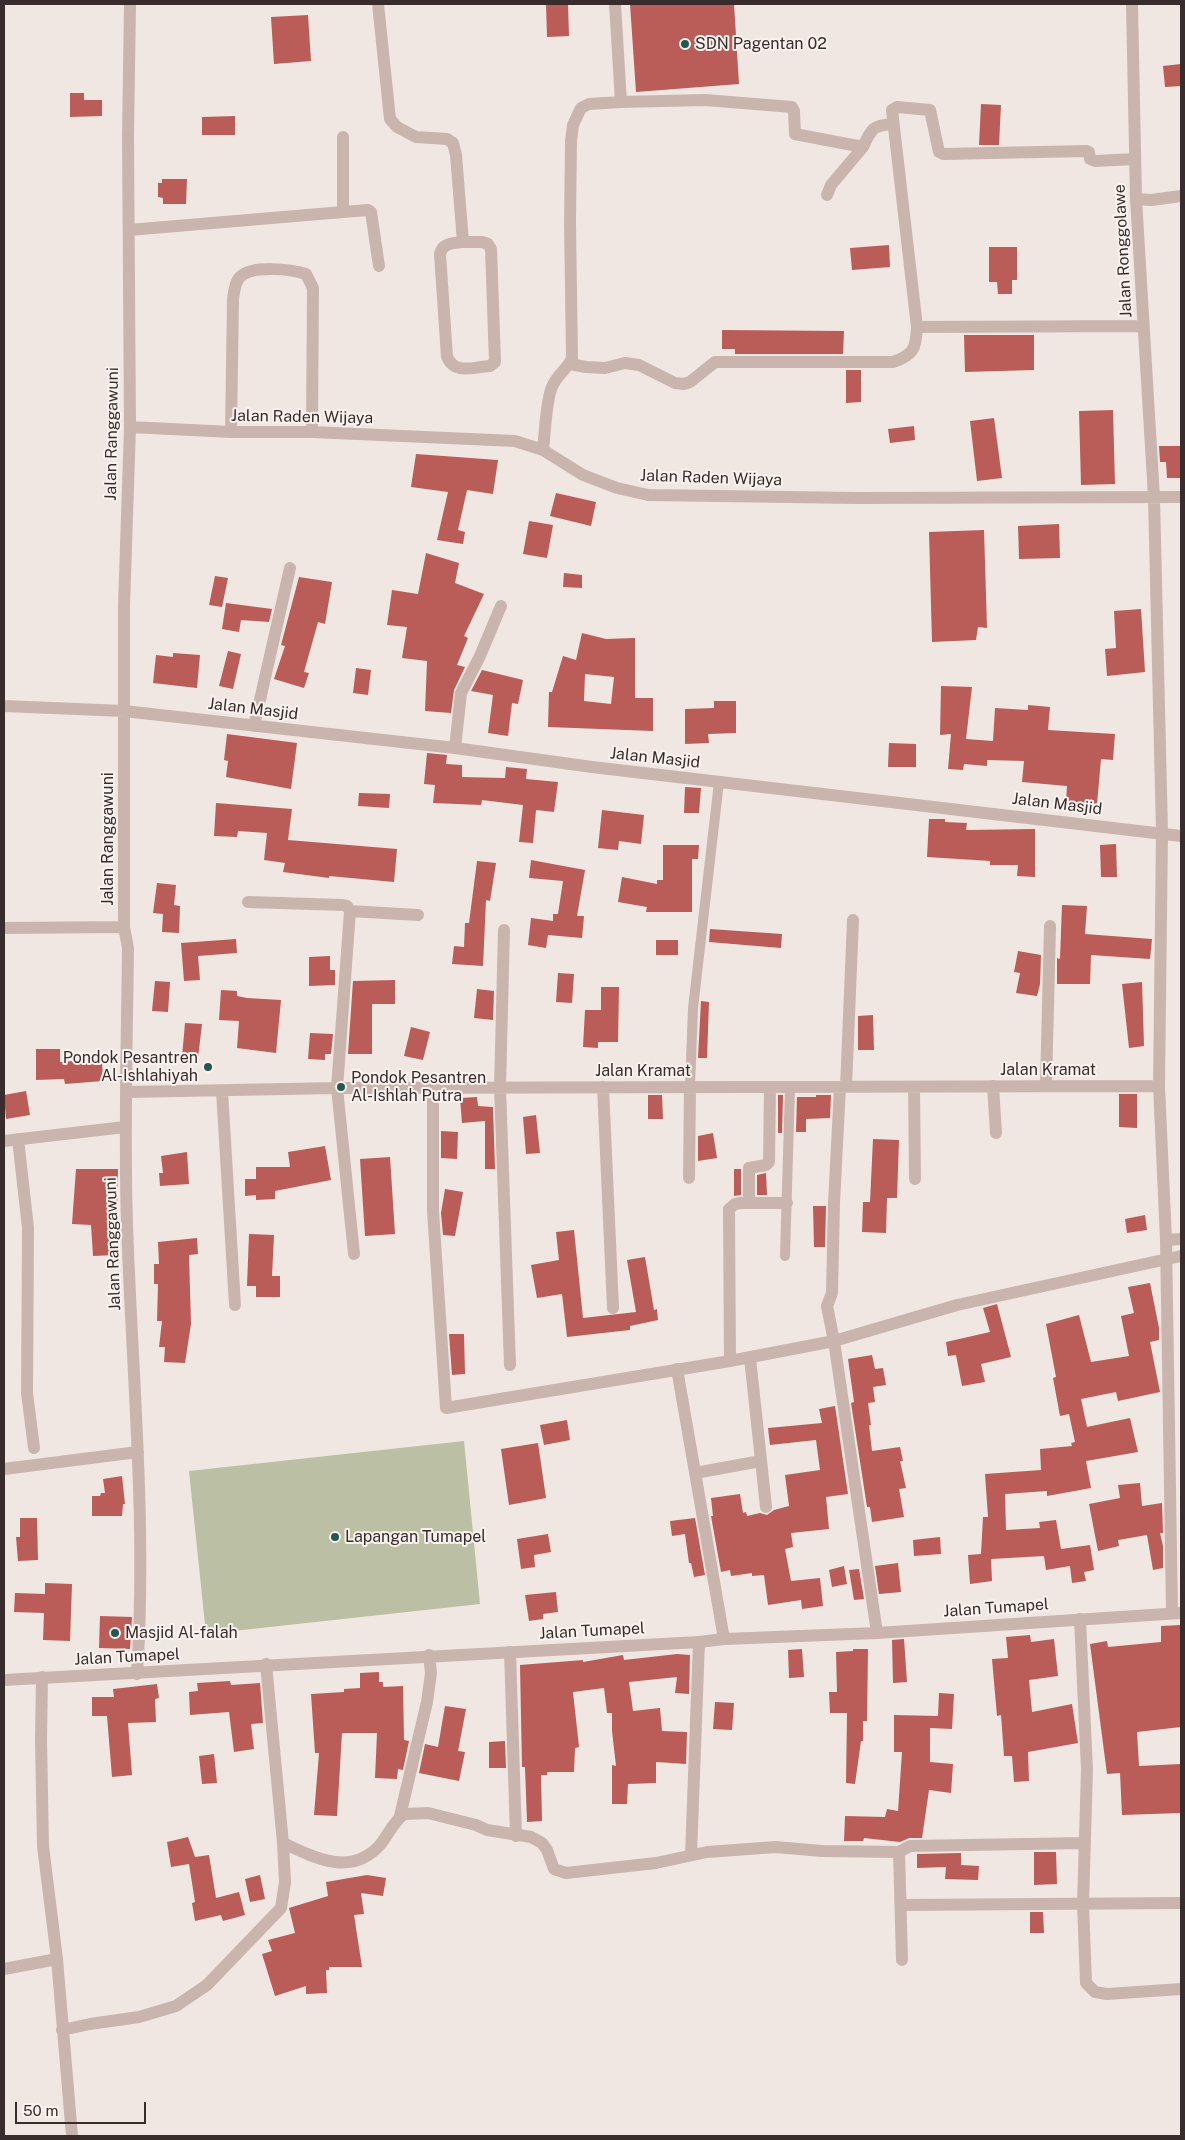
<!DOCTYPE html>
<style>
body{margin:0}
#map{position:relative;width:1185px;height:2140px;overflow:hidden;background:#f1e7e2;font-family:"Public Sans",sans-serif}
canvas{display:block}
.frame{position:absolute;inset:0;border:5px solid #382d2c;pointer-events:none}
.scale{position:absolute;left:15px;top:2102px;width:131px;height:22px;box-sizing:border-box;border:2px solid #382d2c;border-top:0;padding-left:6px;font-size:15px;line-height:18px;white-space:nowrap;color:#382d2c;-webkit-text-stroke:4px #f9f2ee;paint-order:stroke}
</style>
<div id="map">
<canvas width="1185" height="2140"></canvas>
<div class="frame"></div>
<div class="scale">50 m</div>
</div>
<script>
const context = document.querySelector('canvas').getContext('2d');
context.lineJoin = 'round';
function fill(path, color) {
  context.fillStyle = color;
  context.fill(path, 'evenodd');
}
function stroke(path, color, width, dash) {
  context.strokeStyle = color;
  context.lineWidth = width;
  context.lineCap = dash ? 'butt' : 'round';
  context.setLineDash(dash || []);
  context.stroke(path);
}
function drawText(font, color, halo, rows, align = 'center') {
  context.font = font + ' "Public Sans",sans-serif';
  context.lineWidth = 4;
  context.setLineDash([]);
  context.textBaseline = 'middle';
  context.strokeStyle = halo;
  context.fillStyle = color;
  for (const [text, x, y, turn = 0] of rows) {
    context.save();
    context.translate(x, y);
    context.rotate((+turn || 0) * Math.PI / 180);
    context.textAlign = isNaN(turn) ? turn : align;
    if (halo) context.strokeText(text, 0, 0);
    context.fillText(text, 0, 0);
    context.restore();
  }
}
const green = new Path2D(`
 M464,1441L480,1604L206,1634L189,1471Z`);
const building = new Path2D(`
 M546,4H568L569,36L547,37Z
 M630,4H734L739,84L636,92Z
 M308,15L311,61L274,64L271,17Z
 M1181,64V86L1165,87L1163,66Z
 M70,93H84V100H102V116L70,117Z
 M981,104L1001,105L999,145H979Z
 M235,116V135H202V117Z
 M162,179H187L186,204H163V198L158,197V183H162Z
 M889,245L890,267L852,270L850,248Z
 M989,247H1017V280H1012V294H998L997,282H989Z
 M722,330L844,331L843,354H735V349H722Z
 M964,335H1034V370L965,372Z
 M846,370H861V402L846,403Z
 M1113,410L1115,484L1081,485L1079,411Z
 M994,418L1002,478L977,481L970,421Z
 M914,426L915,440L890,443L888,429Z
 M1159,446H1181V478H1167L1166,462H1160Z
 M416,454L498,460L493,494L467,490L458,530L465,532L463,544L437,540L448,492L411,487Z
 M556,493L596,502L591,526L550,516Z
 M529,521L553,525L547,558L523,554Z
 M1059,524L1060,558L1019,559L1018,526Z
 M984,530L987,628L978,627L976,640L932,642L929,532Z
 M426,553L459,563L455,583L484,594L464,636L468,638L457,665L465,667L454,690L451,713L425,711L427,661L402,658L407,627L387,625L392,590L418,594Z
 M564,573L582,575V588L563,587Z
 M215,576L228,578L222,607L209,605Z
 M299,577L332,582L325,624L318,622L304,672L309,673L304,688L274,679L285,646L281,645Z
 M226,603L272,609L269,622L241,620L239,632L222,629Z
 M1141,609L1145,672L1107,676L1105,649L1116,648L1114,611Z
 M582,633L606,639L635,638V698H653V731L548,727L549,692H552L563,656L576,660ZM585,674L614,677L611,704L584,701Z
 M228,651L241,654L233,689L219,686Z
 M173,653L200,655L197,688L153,683L156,655L173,657Z
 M356,668L371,670L368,695L353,693Z
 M482,670L523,680L518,704L512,703L508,736L488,733L493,695L471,691Z
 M941,686L972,687L966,739L993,741L995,708L1028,710V705L1050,707L1048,730L1115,734L1113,760L1101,759L1097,804L1066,802L1067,786L1022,782L1024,761L987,760V766L964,764L963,770L948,769L951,734L940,735Z
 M714,701H736V733L708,734L709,743L685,744V709L714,708Z
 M227,734L297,743L291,789L226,777L228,761L224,760Z
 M889,743L916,744V767H888Z
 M427,753L447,755L446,764L462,765V777L505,778L506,767L527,769L526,779L558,782L554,812L536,810L533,843L519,842L523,805L482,800L481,805L433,803L435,785L424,784Z
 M685,787L701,788L699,813H684Z
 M359,793L390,794L389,808L358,806Z
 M216,803L292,809L288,840L397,849L394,882L329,876V878L283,872L285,863L264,860L267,833L238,831L237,837L214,836Z
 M602,810L644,815L641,844L619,841L618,850L598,848Z
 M929,819H945V822L967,823L966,830L1035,829V877L1017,876L1018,865H990V861L927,857Z
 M1116,844L1117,877H1101L1100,845Z
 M663,845H699L698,859H692V912H646L647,907L618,902L622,877L657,884V880H663Z
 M531,860L585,870L577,916H584L582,938L548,935L546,948L528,945L531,918L553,921V914H558L563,881L529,878Z
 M477,861L496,863L490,901L486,900L483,966L452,964L454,946L464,947L465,923H469Z
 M157,883L176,885L174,905L180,906L179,933L162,932L163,914L153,913Z
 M1062,905L1087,906L1085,934L1152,939L1150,959L1091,955L1090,984H1057V958L1060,959Z
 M710,929L782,934L781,948L709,942Z
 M236,939L237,953L198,956L200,980L184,981L181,943Z
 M656,940H678V955H656Z
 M1018,951L1041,955L1040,984L1037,996L1016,993L1020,973L1014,972Z
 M330,956V970H335V985L309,986V957Z
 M558,973L574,974L572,1003L556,1002Z
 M395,980V1004H372V1054H348L353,981Z
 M155,981L170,982L168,1012L152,1011Z
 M1142,982L1144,1046L1129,1048L1122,984Z
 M601,987H619L618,1042H598V1048L583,1047L585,1010H601Z
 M477,989L494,991L493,1020L474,1018Z
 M221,990L237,991V996L247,998L281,1000L276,1053L237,1048L239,1021L219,1020Z
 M701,1001L709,1002L707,1058H698Z
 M873,1015L874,1050H858V1016Z
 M185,1023L202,1024L198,1058L182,1057Z
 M411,1027L430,1032L423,1060L404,1056Z
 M310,1033L333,1034L331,1054H325V1060L308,1059Z
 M36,1049H60V1062L102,1059L103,1081L65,1084L64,1079L36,1080Z
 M26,1091L30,1115L6,1119L4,1095Z
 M1119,1094H1137V1128L1119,1127Z
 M648,1095H662L663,1119H648Z
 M778,1095H783L782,1133H778Z
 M816,1095H831L830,1118L806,1119V1132H796L797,1097H816Z
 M477,1097L478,1106L493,1107L495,1169H485V1121L462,1123L460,1098Z
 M536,1115L540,1153L526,1154L523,1117Z
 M441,1131L458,1132L457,1159L441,1158Z
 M713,1133L717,1158L698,1161V1136Z
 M873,1139L899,1140L897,1198H887L886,1233L862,1232L863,1202H870Z
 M325,1146L331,1180L275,1191V1199L256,1200V1195L245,1196V1179H256V1167H290L288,1152Z
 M187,1152L189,1184L160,1186L159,1173H163L161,1156Z
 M390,1157L395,1234L365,1236L360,1159Z
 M76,1169H118L117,1225H113L115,1255L93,1256L91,1225L72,1224Z
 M734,1169H741V1195L734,1196Z
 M766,1173L767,1195H757V1175Z
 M445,1189L463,1192L455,1236L443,1235L441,1213Z
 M813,1206H826L825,1247H814Z
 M1145,1215L1147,1230L1127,1233L1125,1219Z
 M574,1230L583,1318L636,1312L627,1260L645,1257L654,1310L657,1309L658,1320L630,1326V1330L567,1337L562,1294L537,1298L531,1265L559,1260L556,1232Z
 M249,1234L274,1235L272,1276H280V1297H256V1286H247Z
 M197,1238L198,1254L189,1255L191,1324L185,1363L164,1362L165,1347H159L162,1321H157L158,1284H154V1264H159L158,1242Z
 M1150,1283L1159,1328V1340L1150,1342L1160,1392L1118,1401L1116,1392L1081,1399L1087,1427L1130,1418L1138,1452L1086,1461L1091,1488L1047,1496V1491L1005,1494L1006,1530L1040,1528L1039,1522L1056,1520L1061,1549L1090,1545L1094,1570L1084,1572L1086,1581L1072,1583L1070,1566L1046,1570L1044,1556L991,1559L992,1581L970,1584L968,1555L981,1554L983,1517H988L985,1474L1041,1470L1040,1449L1072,1446L1071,1443L1075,1442L1069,1414L1060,1416L1053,1378L1056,1377L1046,1324L1079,1315L1091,1362L1129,1356L1121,1316L1134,1313L1128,1287Z
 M997,1304L1011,1357L981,1364L985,1382L962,1386L956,1355L948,1356L946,1342L990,1332L983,1308Z
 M449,1334H464L465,1374L452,1375Z
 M872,1355L875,1369L883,1368L886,1385L873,1387L875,1402L868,1403L871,1425H869L872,1451L900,1447L903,1461H900L906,1488L899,1489L904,1517L872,1522L870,1507H867L851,1403L854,1402L848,1359Z
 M835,1406L848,1494L826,1497L829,1529L791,1533L793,1547L785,1549L791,1581L820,1578L823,1606L802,1609L801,1600L768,1605L764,1575L752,1576V1573L731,1576L730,1570L721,1572L711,1516H713L711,1498L740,1494L743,1513L746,1512L747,1516L760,1513L767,1515L774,1510L789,1506L785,1475L820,1470L816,1440L770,1445L768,1428L822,1423L819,1409Z
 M567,1420L570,1440L544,1445L540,1425Z
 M538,1443L546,1498L509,1505L501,1449Z
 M122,1476L125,1504H123L122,1516H92V1496H100L101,1493H105L103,1479Z
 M1140,1483L1142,1506L1162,1503L1163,1533H1160L1163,1546V1568L1153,1570L1147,1535L1118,1540L1119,1546L1098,1551L1089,1504L1120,1498L1118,1485Z
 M20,1518H37L38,1560L18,1561L16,1537H20Z
 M695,1518L705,1575L694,1577L691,1563H689L685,1534L672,1536L670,1521Z
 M548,1534L551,1552L534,1555L535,1567L521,1569L517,1539Z
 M940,1537L941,1554L914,1556L913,1540Z
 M898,1563L901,1592L879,1594L875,1566Z
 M844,1566L847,1584L832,1587L829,1570Z
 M859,1569L864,1599L854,1600L849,1570Z
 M45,1583L72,1584L70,1641L43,1640L44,1613L14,1612L15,1593L45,1594Z
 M556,1592L558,1612L543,1614V1619L529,1621L525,1595Z
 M100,1616L132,1617L130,1649L99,1648Z
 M1181,1625V1727L1137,1732L1139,1766L1181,1764V1813L1122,1815L1120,1773L1107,1774L1090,1644L1107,1641L1108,1647L1161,1642V1626Z
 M1030,1635L1031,1642L1054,1639L1058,1676L1029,1680L1032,1712L1072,1704L1078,1743L1028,1752L1029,1781L1014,1782L1012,1756H1004L1001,1715L997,1716L992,1659L1008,1658L1006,1637Z
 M904,1639L907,1682L893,1683L892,1640Z
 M802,1649L804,1677L789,1678L788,1650Z
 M853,1649H868L867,1721H863V1741H861L855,1784L846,1783L847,1713H830L829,1692H837L836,1652L853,1651Z
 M677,1654L690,1655L689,1694L675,1693L677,1677L629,1682L633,1711L660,1708L662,1731L687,1732L686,1764L656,1762V1783L628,1784L627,1804H612V1765L616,1766L612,1731V1713H607L604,1688L573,1692L579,1747L575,1748L574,1772H547V1775H541L542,1821L527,1822L525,1767H522L520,1665L583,1660V1662L623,1655L624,1660Z
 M379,1672V1682H383V1687L403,1686L404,1740L409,1741L403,1770L398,1769L397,1779L375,1778L377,1733H342L337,1816L314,1815L319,1753H315L311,1694L344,1692V1689L360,1688V1673Z
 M230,1681L231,1685L260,1683L263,1723L251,1724L254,1749L234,1752L229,1712L190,1715L189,1692L198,1691L197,1683Z
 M157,1684L159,1698L155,1699L156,1722L128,1723L132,1775L112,1777L107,1716H92V1697H114L113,1689Z
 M939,1693L954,1694L952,1729L930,1728V1762L953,1764L951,1793L929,1790L922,1838H909L900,1842L864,1838L863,1841H844L845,1816L885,1817L887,1809L898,1811L902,1752H894V1715L938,1716Z
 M715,1702L734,1703L732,1730L713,1729Z
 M445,1706L466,1709L458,1751L465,1752L459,1781L419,1773L425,1744L438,1747Z
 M505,1741L506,1768H489V1742Z
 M214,1754L217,1783L202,1784L199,1756Z
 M188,1837L195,1857L209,1855L216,1898L239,1892L245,1915L223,1921L221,1915L195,1921L192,1903L195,1902L189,1864L171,1867L167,1842Z
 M1034,1852H1056L1057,1884L1034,1885Z
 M961,1853V1865L979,1866L978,1880L945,1879L946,1867L917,1868V1854Z
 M260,1875L265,1899L250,1902L245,1879Z
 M367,1875L386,1878L383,1896L361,1893L364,1914L354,1915L362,1967H329V1970H326L327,1993L306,1994V1986L275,1996L262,1954L272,1951L268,1940L295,1933L289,1908L328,1896L326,1882Z
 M1030,1912H1043L1044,1933H1030Z`);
const service = new Path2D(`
 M690,1087L693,1008L719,782
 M785,1256L790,1087`);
const minor = new Path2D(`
 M130,4L128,136L130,427L124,606V927L128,948C127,1040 124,1132 127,1224C132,1374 147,1524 137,1674
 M378,4L390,119L397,127L416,137L447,139L453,143L456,155L463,242
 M1132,4L1136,199L1154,497L1162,833L1159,1086L1166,1240L1172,1613
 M621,102L705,100L792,107L794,111L795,134L863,147L831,185L827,195
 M863,147C871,129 873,125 893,124
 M1135,159L1095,161L1090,159L1089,152L1087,151L943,154L939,152L930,110L897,107L892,110L917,327L1143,326
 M1136,199L1151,200L1181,196
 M343,212L368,210L371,212L379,266
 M129,230L343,212V137
 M463,242H482L488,244L491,249L495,362L490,366C473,367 455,375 447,357L440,254C442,243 453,243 463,242Z
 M570,364L586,367L605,368L625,363L639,365L675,383L684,384L690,382L715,362H893C914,355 916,348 917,327
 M130,427L231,432H312L515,441L543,450L583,475L617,488L648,495L856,498L1181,497
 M231,432L233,299C234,292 235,282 240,277C252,265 291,269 306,274L313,288L312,432
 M543,450C545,433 546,400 552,387C557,374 567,370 572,358L570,222L571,141L573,125L581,108L589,104L621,102L615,4
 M4,706L124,711L222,722L455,748L592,767L1181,836
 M254,726L290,568
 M455,748L461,693L480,656L501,606
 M248,902L343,905L347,906L350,911L337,1088L354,1254
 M350,911L418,915
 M4,928L124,927
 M504,930L500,1088L510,1365
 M993,1086L996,1133
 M1046,1086L1050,926
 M603,1087L613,1308
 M840,1087L834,1203L832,1293L827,1306L834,1341L877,1633
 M846,1087L853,920
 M914,1087L915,1179
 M433,1088V1211L446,1408L730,1361L834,1341L957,1305L1181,1256
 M222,1091L235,1305
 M127,1092L337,1088L1159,1086
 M18,1139L28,1228L27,1393L34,1448
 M4,1141L125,1127
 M689,1178L690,1087
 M749,1203V1168L766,1165L769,1162L770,1087
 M1166,1240L1181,1239
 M750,1358L766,1507
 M730,1361L729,1209L735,1204L741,1203H787
 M677,1369L724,1639
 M4,1469L138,1452
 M695,1473L761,1461
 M1080,1619L1087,1770L1083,1904L1086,1983L1095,1992L1107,1994L1181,1989
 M510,1652L516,1836
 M42,1677L41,1740L43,1846L57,1959L72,2136
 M400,1816L427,1702L431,1673L429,1655
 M283,1843C315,1858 351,1877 380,1845C388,1835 394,1821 404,1814L428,1813L476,1825L487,1830L531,1837L542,1843L547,1850L554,1869L566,1873L656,1863L707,1852L776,1847L822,1851L899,1852L910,1846L1084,1843
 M899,1852L902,1960
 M691,1855L699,1642
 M902,1905L1181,1903
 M4,1969L57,1959
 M62,2030L90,2024L139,2017L176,2006L207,1985L281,1908L285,1882L283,1843L266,1664`);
const tertiary = new Path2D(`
 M4,1680L699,1642L724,1639L877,1633L1181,1613`);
const markers = [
 [685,44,5,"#255650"],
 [208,1067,5,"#255650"],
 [341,1087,5,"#255650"],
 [335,1537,5,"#255650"],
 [115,1633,5,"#255650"]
];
const poiNames = [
 ["SDN Pagentan 02",695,44],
 ["Pondok Pesantren",198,1058,"right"],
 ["Al-Ishlahiyah",198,1076,"right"],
 ["Pondok Pesantren",351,1078],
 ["Al-Ishlah Putra",351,1096],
 ["Lapangan Tumapel",345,1537],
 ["Masjid Al-falah",125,1633]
];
const streetNames = [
 ["Jalan Ronggolawe",1123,251,-93],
 ["Jalan Raden Wijaya",302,417,1],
 ["Jalan Ranggawuni",112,434,-89],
 ["Jalan Raden Wijaya",711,478,2],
 ["Jalan Masjid",253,709,7],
 ["Jalan Masjid",655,758,6],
 ["Jalan Masjid",1057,804,7],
 ["Jalan Ranggawuni",108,839,-90],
 ["Jalan Kramat",1048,1070],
 ["Jalan Kramat",643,1071],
 ["Jalan Ranggawuni",113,1244,-92],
 ["Jalan Tumapel",996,1608,-4],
 ["Jalan Tumapel",592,1631,-3],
 ["Jalan Tumapel",127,1657,-3]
];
fill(green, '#bbbfa3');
fill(building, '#ba5c57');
stroke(service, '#c9b5ae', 10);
stroke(minor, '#c9b5ae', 12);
stroke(tertiary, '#c9b5ae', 12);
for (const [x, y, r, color] of markers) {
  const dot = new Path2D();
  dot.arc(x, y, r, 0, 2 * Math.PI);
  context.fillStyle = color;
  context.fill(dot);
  stroke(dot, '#f9f2ee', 2);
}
drawText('16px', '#382d2c', '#f9f2ee', poiNames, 'left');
drawText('16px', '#382d2c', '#f9f2ee', streetNames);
</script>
